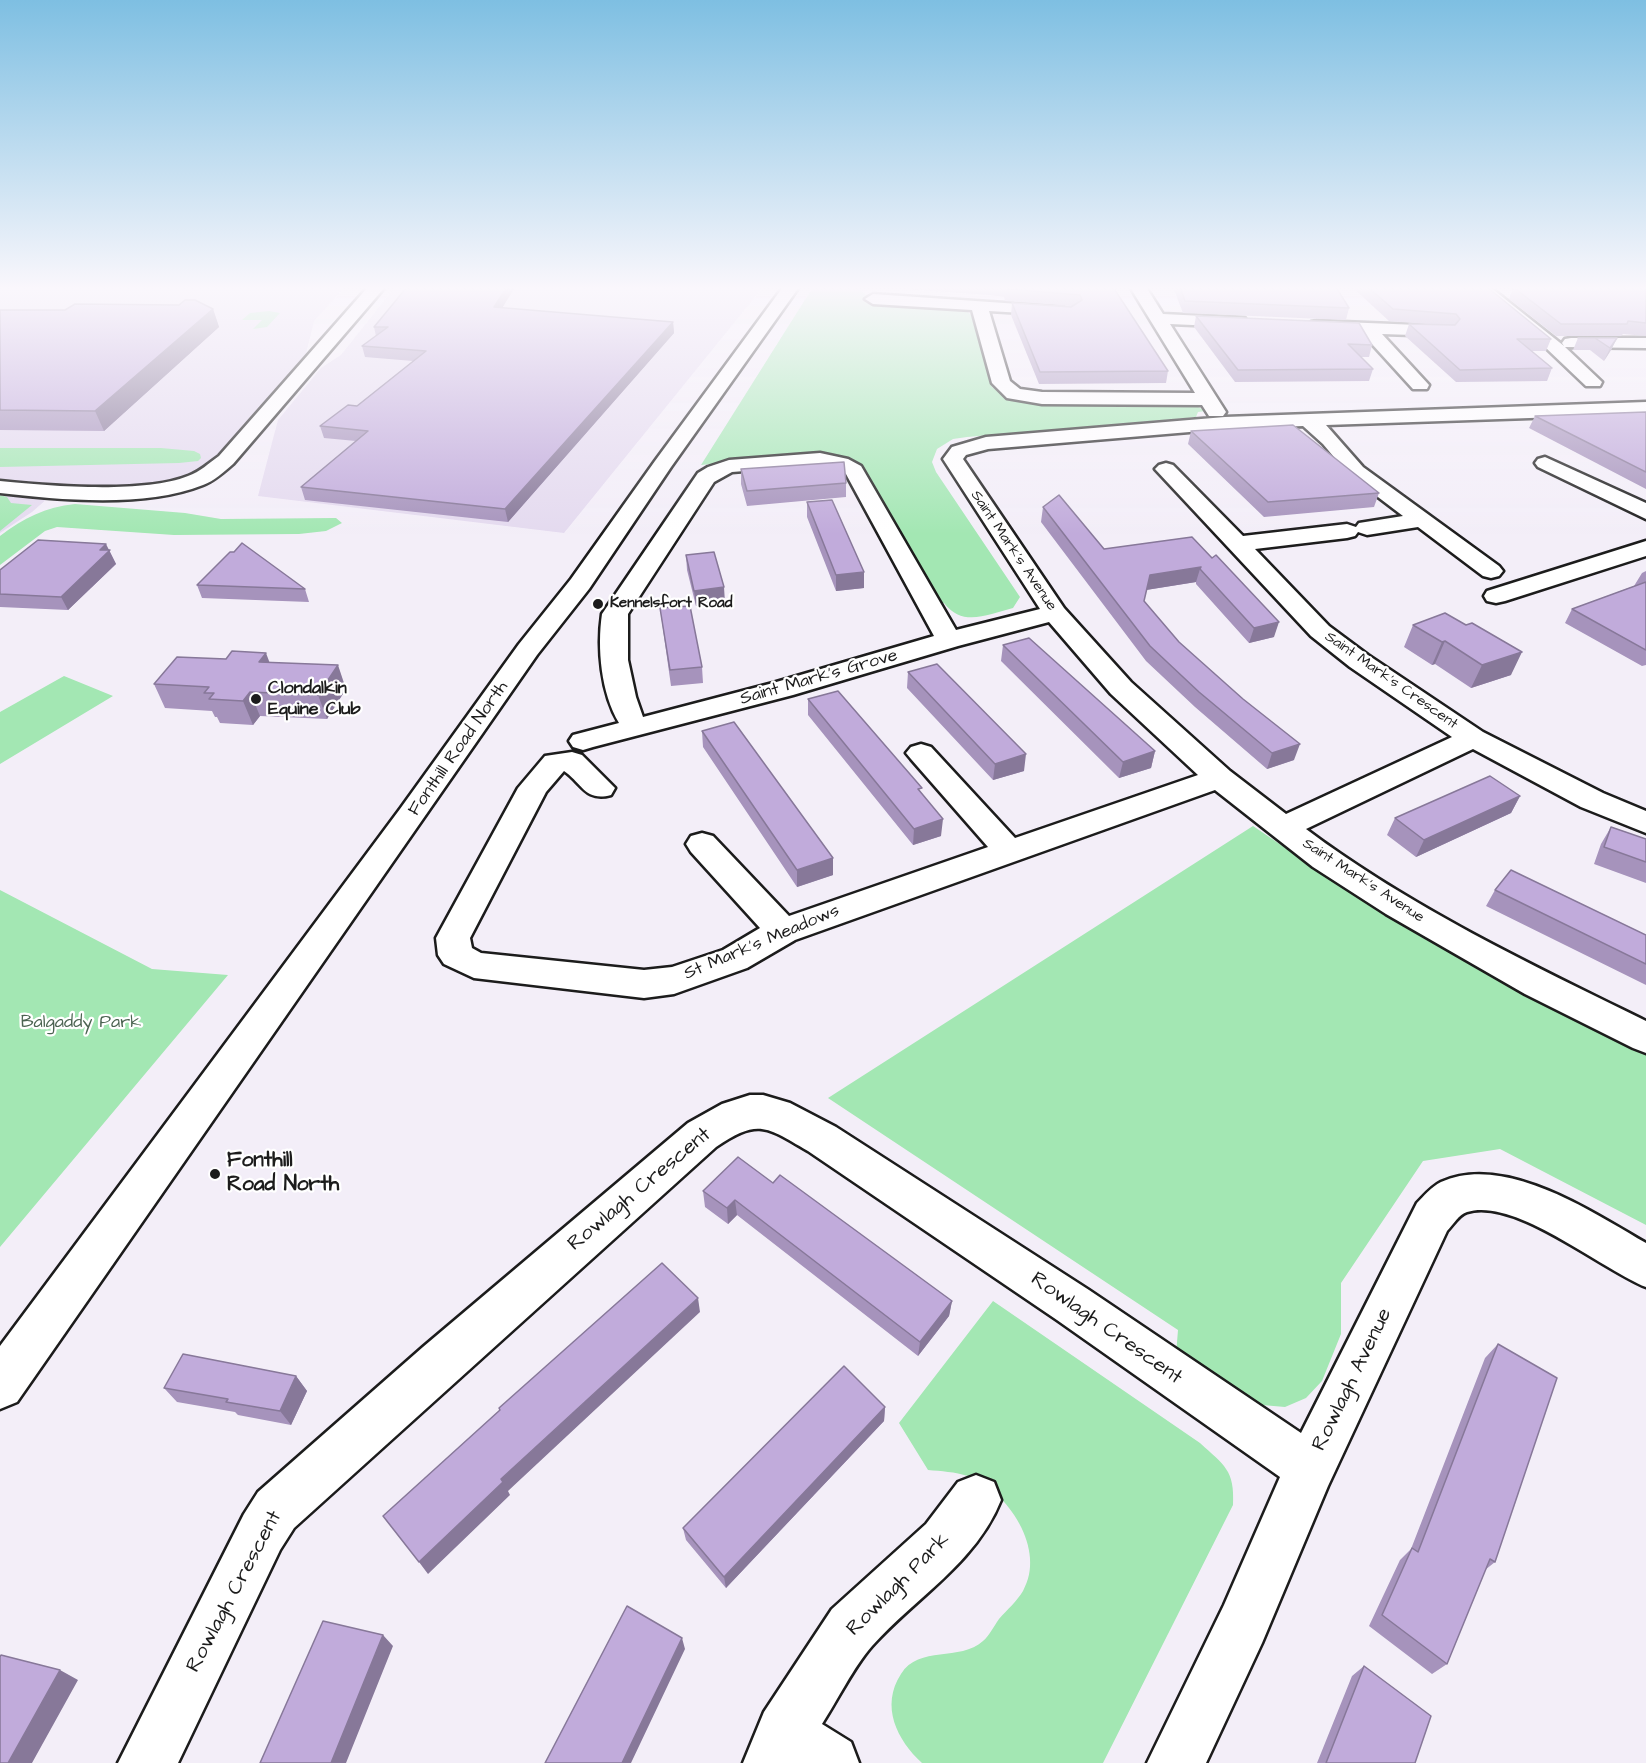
<!DOCTYPE html>
<style>
body{margin:0}
canvas{display:block;background:#f3eef8}
</style>
<canvas width="1646" height="1763"></canvas>
<script>
const context = document.querySelector('canvas').getContext('2d');
context.lineJoin = 'round';
function fill(path, color) {
  context.fillStyle = color;
  context.fill(path, 'evenodd');
}
function stroke(path, color, width, dash) {
  context.strokeStyle = color;
  context.lineWidth = width;
  context.lineCap = dash ? 'butt' : 'round';
  context.setLineDash(dash || []);
  context.stroke(path);
}
function drawText(font, color, halo, rows, align = 'center') {
  context.font = font + ' "Architects Daughter",sans-serif';
  context.lineWidth = 4.5;
  context.setLineDash([]);
  context.textBaseline = 'middle';
  context.strokeStyle = halo;
  context.fillStyle = color;
  for (const [text, x, y, turn = 0] of rows) {
    context.save();
    context.translate(x, y);
    context.rotate((+turn || 0) * Math.PI / 180);
    context.textAlign = isNaN(turn) ? turn : align;
    if (halo) context.strokeText(text, 0, 0);
    context.fillText(text, 0, 0);
    context.restore();
  }
}
const built = new Path2D(`
 M0,287H345L314,321L301,374L250,431L183,485L56,491L32,512L0,533Z
 M395,287H763L564,533L258,496L278,420L321,368L341,355Z`);
const green = new Path2D(`
 M813,287H855L867,295L866,303L917,307L937,305L966,310L971,315L992,387L1007,397L1194,405L1206,411L1198,412L1196,417L1187,418L967,437L953,439L937,449L932,462L936,472L1020,597L1013,608C988,614 963,628 944,603H934L859,464L839,456L814,454L701,465Z
 M269,311L280,313L267,327L253,329L262,320H242L250,313Z
 M0,448H161L194,451L200,454L201,458L198,461L179,463L0,467Z
 M0,495L7,497L11,503L32,505L0,531Z
 M75,504L185,513L221,519L336,518L342,523L326,531L299,534L174,535L57,527L45,531L0,565V536C24,518 45,507 75,504Z
 M64,676L113,696L0,764V712Z
 M1253,826L1349,891L1525,991L1646,1053V1225L1500,1149L1423,1161L1341,1283V1334L1322,1381L1306,1398L1285,1407L1262,1405L1237,1394L1176,1355L1178,1330L828,1098Z
 M0,890L152,969L228,975L0,1247Z
 M993,1301L1200,1443C1224,1465 1235,1470 1233,1505L1103,1763H922C897,1740 880,1706 901,1674C919,1645 960,1662 983,1641C989,1636 994,1626 999,1619C1007,1610 1017,1601 1023,1591C1047,1550 1008,1491 968,1476C955,1472 941,1471 928,1470L899,1423Z`);
const street = new Path2D(`
 M368,287H385L233,464C224,472 214,481 203,485C145,508 61,500 0,493V481C49,486 143,494 188,476C200,472 209,463 219,456Z
 M1130,287H1146L1163,314L1245,318L1247,322L1239,327L1170,324L1226,412L1223,416H1209L1202,405L1042,404L1007,398L992,383L972,310L873,304L865,299L873,294L1063,307L1065,310L1057,315L989,311L1010,381L1020,389L1042,392L1195,393Z
 M1472,287H1490L1564,346L1562,343L1565,339L1571,338H1646V348L1565,347L1602,382L1600,386H1586L1545,347Z
 M1317,321L1444,326L1450,327L1453,331L1450,335L1444,336L1382,334L1429,385L1427,389H1413L1362,333L1311,330L1309,326L1311,322Z
 M1646,402V414L1326,425L1363,467L1499,566L1503,571L1499,576L1491,578L1483,576L1418,527L1367,535L1358,532L1355,536L1347,538L1255,549L1329,626L1368,655L1483,732L1603,793L1646,811V833L1581,807L1473,749L1306,829C1410,907 1530,964 1646,1021V1053L1633,1048L1525,994L1386,914L1313,867L1215,790L795,940L747,968L674,994L644,998L474,978L444,964L438,955L436,938L518,788L545,756L572,752L582,755L615,788L611,795C585,802 582,783 564,771L546,792L470,938L472,948L481,953L644,970L672,967L723,950L760,928L691,852L686,844L691,836L702,833L713,836L789,916L988,847L911,759L906,753L911,747L921,744L931,747L1015,838L1198,775L1111,694L1049,622L958,646L793,695L593,747L583,750L573,747L569,741L573,735L619,723C601,693 597,648 602,614L698,473L708,467L729,460L820,453L848,459L861,466L956,630L1040,609L943,459L952,447L986,437L1225,417ZM1303,426L1323,444L1349,475L1403,516L1359,523L1356,527L1347,524L1243,536L1173,465L1166,463L1159,465L1155,469L1311,636L1350,667L1452,737L1286,814L1230,771L1131,682L1064,608L963,459L966,455L988,449L1225,429ZM820,465L835,468L846,474L934,636L773,683L643,717L636,697L628,660V614L714,482L732,472Z
 M1545,457L1646,503V519L1538,467L1535,463L1538,459Z
 M1646,541V556L1505,601L1496,603L1487,601L1484,596L1487,591Z
 M750,1095H763L790,1103L836,1127L1089,1290L1301,1433L1417,1203C1424,1196 1431,1187 1441,1182C1505,1153 1592,1212 1646,1243V1287C1601,1269 1515,1197 1467,1212C1459,1214 1453,1225 1447,1231L1328,1486L1262,1643L1206,1763H1147L1224,1605L1280,1477L1057,1320L808,1151C766,1127 759,1118 716,1147L294,1528L280,1550L178,1763H118L244,1514L258,1492L423,1347L688,1123L722,1104Z
 M976,1475L994,1482L1001,1500C976,1563 915,1598 872,1646C854,1666 837,1701 822,1724L851,1742L859,1763H743L764,1712L832,1609L926,1524L958,1482Z`);
const secondary = new Path2D(`
 M783,287H799L671,467L589,589L537,655L17,1402L0,1409V1346L400,809L519,644L571,579L655,461Z`);
const wall = new Path2D(`
 M407,287H515L502,308L673,322L674,333L508,522L305,500L301,487L356,441L324,438L320,426L357,406L413,361L365,357L362,346L376,336L374,327Z
 M877,287H1113L1168,371L1166,383L1039,384L1011,315L1012,303L1072,306L1005,301L1004,297L989,295Z
 M1173,287H1336L1349,308L1346,320L1183,313Z
 M1352,287H1487L1551,339L1546,351H1532L1552,368L1547,381L1456,382L1405,336L1409,324L1438,325L1389,321Z
 M1513,287H1646V336L1623,334L1621,336H1556L1509,299Z
 M179,305L213,309L219,327L104,431L0,430V310H65Z
 M1196,316L1372,345L1369,357H1361L1373,369L1369,381L1235,382L1194,327Z
 M1578,338H1617L1611,350L1604,361L1590,350H1573Z
 M1646,412V489L1529,428L1535,416Z
 M1191,431L1379,493L1374,507L1264,517L1188,444Z
 M741,469L846,483V497L747,506L741,484Z
 M807,502L864,588L836,591L807,517Z
 M1043,507L1104,549L1212,558L1274,637L1249,643L1196,584V582L1146,590L1144,601L1179,642L1294,760L1267,769L1195,707L1146,661L1041,522Z
 M109,550L116,564L68,610L0,607V570Z
 M686,555L725,603L696,606L687,570Z
 M1646,571V665L1642,666L1565,623L1572,609L1634,586L1642,573Z
 M197,585L305,589L309,602L202,598Z
 M660,608L702,667L703,683L671,686Z
 M1413,625L1511,675L1471,688L1435,664L1432,665L1404,647Z
 M1003,645L1155,751L1151,768L1119,778L1001,661Z
 M270,662L346,689L327,719L260,716L253,725L220,723L217,717H215L212,711L165,708L154,684Z
 M908,672L1024,771L993,780L907,688Z
 M808,699L941,836L913,845L808,715Z
 M702,731L833,858V875L797,887L703,747Z
 M1520,796L1511,813L1416,857L1387,835L1395,818Z
 M1611,827L1646,839V883L1594,864L1601,844Z
 M1495,890L1646,935V985L1486,906Z
 M773,1183L952,1301L949,1316L918,1356L737,1215L728,1224L705,1207L703,1191Z
 M1498,1344L1495,1562L1485,1570L1447,1664L1432,1674L1369,1626L1400,1560L1411,1549L1485,1358Z
 M296,1376L307,1391L291,1425L238,1415L235,1412L177,1402L164,1388Z
 M885,1407L884,1421L726,1588L686,1540L683,1528Z
 M1364,1666L1415,1763H1317L1352,1676Z`);
const shadedWall = new Path2D(`
 M507,287H515L496,318L494,307Z
 M213,309L219,327L104,431L95,411Z
 M673,322L674,333L508,522L505,509Z
 M1617,338L1611,350L1604,361L1610,348Z
 M106,544L116,564L68,610L61,597L100,550Z
 M1201,567L1200,569L1196,582L1146,590L1150,575Z
 M864,572V588L836,591V575Z
 M724,587L725,603L696,606L694,591Z
 M1279,622L1274,637L1249,643L1254,628Z
 M1445,641L1435,664L1432,665L1442,642Z
 M1522,652L1511,675L1471,688L1482,665Z
 M266,653L275,677L259,662Z
 M338,665L346,689L327,719L318,695Z
 M250,692L260,716L253,725L243,701Z
 M1300,744L1294,760L1267,769L1272,753Z
 M1155,751L1151,768L1119,778L1123,762Z
 M1026,754L1024,771L993,780L995,764Z
 M1520,796L1511,813L1416,857L1424,840Z
 M943,819L941,836L913,845L914,829Z
 M833,858V875L797,887V870Z
 M735,1200L737,1215L728,1224L727,1208Z
 M698,1298L700,1312L508,1491L510,1495L428,1574L419,1562L501,1479Z
 M952,1301L949,1316L918,1356L920,1342Z
 M296,1376L307,1391L291,1425L280,1411Z
 M885,1407L884,1421L726,1588L724,1577Z
 M383,1635L393,1646L346,1763H331Z
 M682,1638L685,1649L631,1763H622Z
 M60,1670L78,1680L32,1763H8Z`);
const building = new Path2D(`
 M407,287H507L494,307L673,322L505,509L301,487L368,431L320,426L348,405L357,406L426,351L362,346L388,327H374Z
 M1006,287H1113L1168,371L1040,372L1012,303L1071,307L1082,300L1080,295L1007,289Z
 M1180,287H1336L1349,308L1185,301Z
 M1368,287H1487L1551,339H1517L1552,368L1460,370L1409,324L1455,325L1460,319L1456,314L1393,309Z
 M1513,287H1646V323L1628,321L1627,324H1561Z
 M185,300H195L213,309L95,411L0,410V310H65L75,304L179,305Z
 M1196,316L1359,323L1372,345L1348,344L1373,369L1238,370Z
 M1578,338H1617L1610,348L1595,338Z
 M1646,412V472L1535,416Z
 M1293,425L1379,493L1268,502L1191,431Z
 M844,462L846,483L747,491L741,469Z
 M1059,495L1104,549L1192,537L1212,558L1216,555L1279,622L1254,628L1200,569L1201,567L1150,575L1144,601L1179,642L1243,699L1300,744L1272,753L1199,692L1150,646L1043,507Z
 M832,500L864,572L836,575L807,502Z
 M38,540L106,544L100,550H110L61,597L0,594V570Z
 M242,543L305,589L197,585L230,552H234Z
 M714,552L724,587L694,591L686,555Z
 M1646,582V650L1572,609Z
 M690,606L702,667L670,670L660,608Z
 M1445,613L1466,625L1472,623L1522,652L1482,665L1445,641L1442,642L1413,625Z
 M1029,638L1155,751L1123,762L1003,645Z
 M232,651L266,653L259,662L338,665L318,695L250,692L243,701L209,699L214,693H204L209,687L154,684L177,657L226,659Z
 M937,664L1026,754L995,764L908,672Z
 M838,691L922,788L918,789L943,819L914,829L808,699Z
 M734,722L833,858L797,870L702,731Z
 M1490,776L1520,796L1424,840L1395,818Z
 M1611,827L1646,839V862L1604,847Z
 M1511,870L1646,935V964L1495,890Z
 M738,1157L773,1183L780,1175L952,1301L920,1342L735,1200L727,1208L703,1191Z
 M662,1263L698,1298L501,1479L503,1482L419,1562L383,1516L500,1410L499,1408Z
 M1498,1344L1557,1378L1495,1562L1490,1559L1447,1664L1382,1615L1412,1548L1418,1552Z
 M183,1354L296,1376L280,1411L226,1402L228,1399L164,1388Z
 M844,1366L885,1407L724,1577L683,1528Z
 M627,1606L682,1638L622,1763H545Z
 M323,1621L383,1635L331,1763H260Z
 M1,1655L60,1670L8,1763H0V1657Z
 M1364,1666L1431,1716L1415,1763H1326Z`);
const markers = [
 [598,604,6,"#1c1c1c"],
 [256,699,6,"#1c1c1c"],
 [215,1174,6,"#1c1c1c"]
];
const farStreetnames = [
 ["Saint Mark's Avenue",1013,551,56],
 ["Saint Mark's Crescent",1391,681,35],
 ["Saint Mark's Avenue",1363,881,33]
];
const farPoinames = [
 ["Kennelsfort Road",610,604]
];
const streetNames = [
 ["Saint Mark's Grove",819,678,-16],
 ["Fonthill Road North",459,749,-55],
 ["St Mark's Meadows",762,943,-23]
];
const poiNames = [
 ["Clondalkin",268,689],
 ["Equine Club",268,710]
];
const parkNames = [
 ["Balgaddy Park",81,1023]
];
const nearPoinames = [
 ["Fonthill",227,1162],
 ["Road North",227,1186]
];
const nearStreetnames = [
 ["Rowlagh Crescent",640,1190,-40],
 ["Rowlagh Crescent",1106,1329,35],
 ["Rowlagh Avenue",1353,1380,-64],
 ["Rowlagh Park",899,1585,-45],
 ["Rowlagh Crescent",235,1592,-62]
];
fill(built, '#e4daef');
fill(green, '#a3e7b3');
stroke(street, '#1c1c1c', 5);
stroke(secondary, '#1c1c1c', 5);
fill(street, '#fff');
fill(secondary, '#fff');
fill(wall, '#a693bc');
fill(shadedWall, '#877899');
fill(building, '#c1abdb');
stroke(building, '#877899', 1.5);
const sky = context.createLinearGradient(0, 0, 0, 534);
sky.addColorStop(0, '#7ebfe2');
sky.addColorStop(0.54, '#faf7fc');
sky.addColorStop(1, '#faf7fc00');
context.fillStyle = sky;
context.fillRect(0, 0, 1646, 534);
for (const [x, y, r, color] of markers) {
  const dot = new Path2D();
  dot.arc(x, y, r, 0, 2 * Math.PI);
  context.fillStyle = color;
  context.fill(dot);
  stroke(dot, '#fff', 2);
}
drawText('15px', '#1c1c1c', '#fff', farStreetnames);
drawText('bold 15px', '#1c1c1c', '#fff', farPoinames, 'left');
drawText('18px', '#1c1c1c', '#fff', streetNames);
drawText('bold 18px', '#1c1c1c', '#fff', poiNames, 'left');
drawText('18px', '#4b6351', '#fff', parkNames);
drawText('bold 21px', '#1c1c1c', '#fff', nearPoinames, 'left');
drawText('21px', '#1c1c1c', '#fff', nearStreetnames);
</script>
